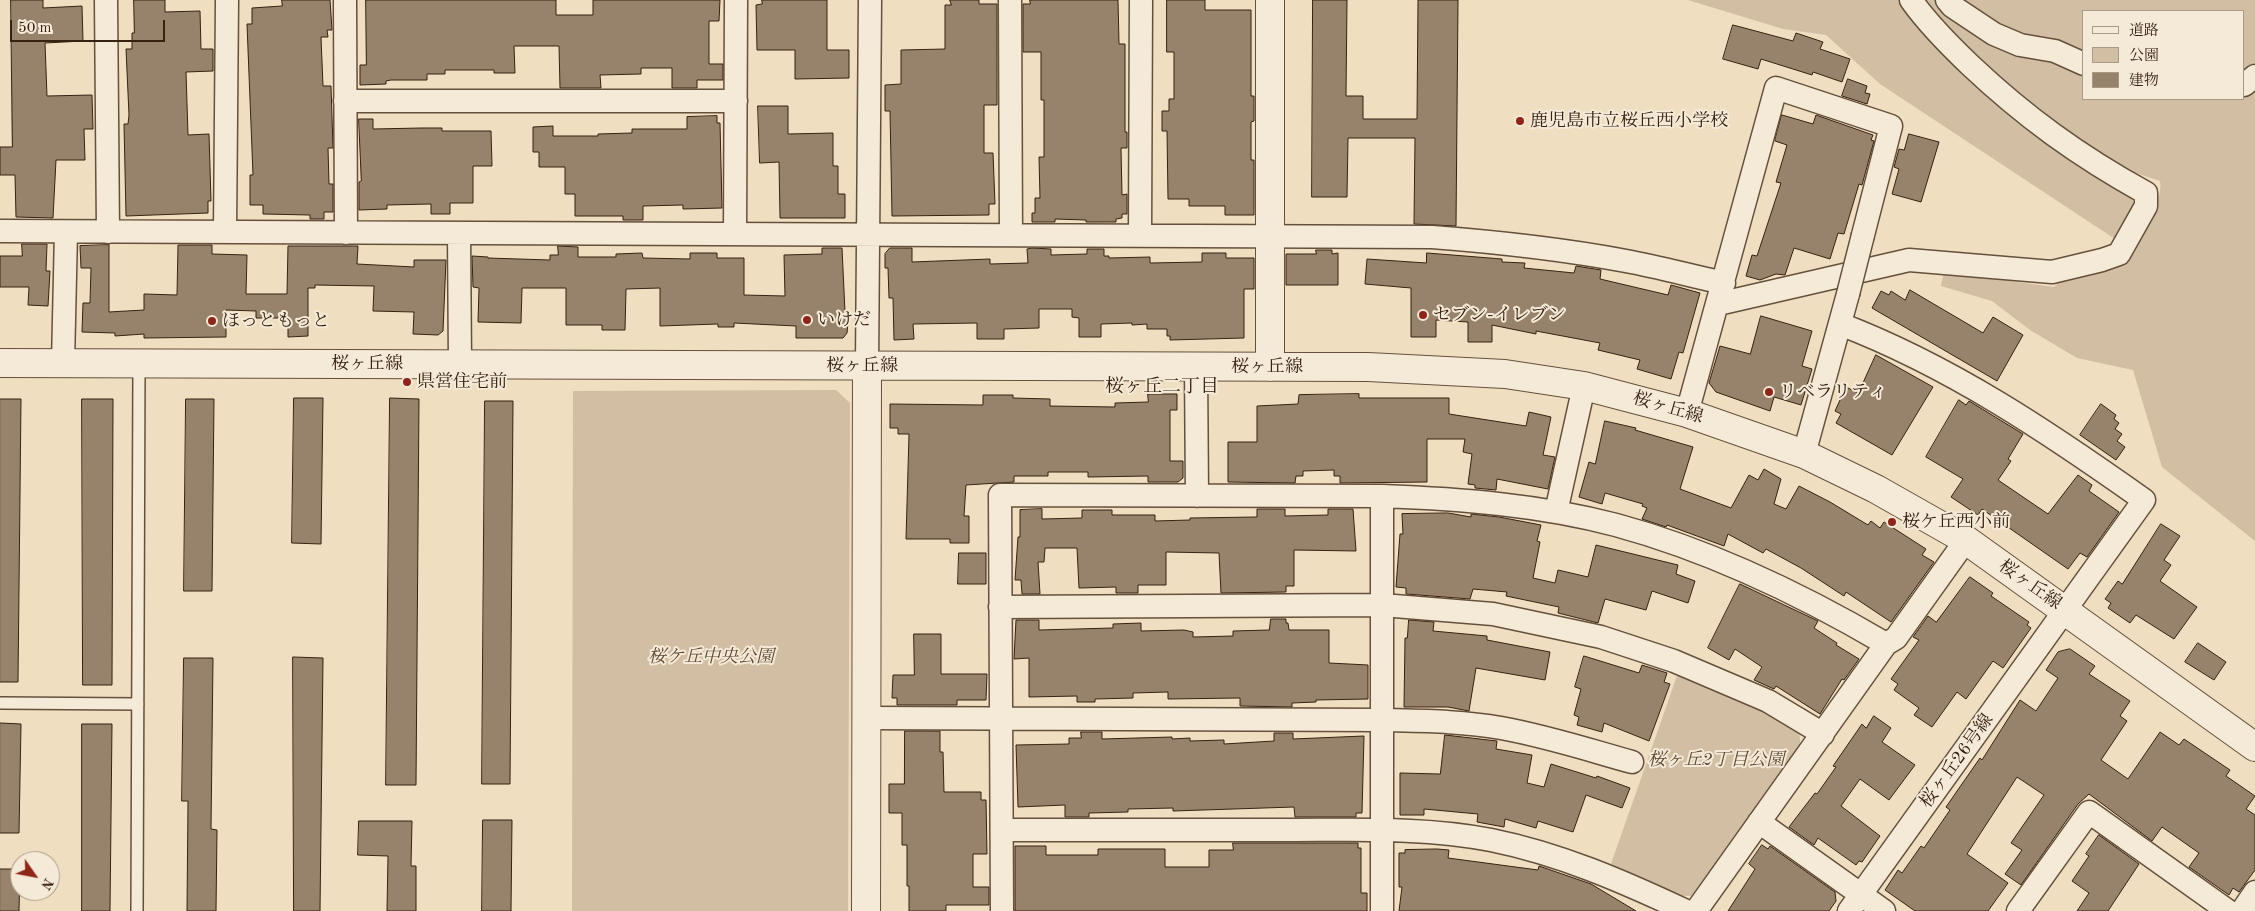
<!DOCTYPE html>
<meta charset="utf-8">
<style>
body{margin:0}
#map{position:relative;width:2255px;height:911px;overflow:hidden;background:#f0dec1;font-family:"Old Standard TT","Noto Serif JP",serif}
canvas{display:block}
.legend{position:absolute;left:2082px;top:10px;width:162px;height:90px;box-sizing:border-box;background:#f5ead7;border:1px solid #a99a87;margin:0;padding:6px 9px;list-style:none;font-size:15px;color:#372110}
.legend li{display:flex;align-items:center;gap:10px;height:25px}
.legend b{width:25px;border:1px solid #a99a87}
.north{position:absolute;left:10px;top:851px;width:50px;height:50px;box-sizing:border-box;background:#f5ead7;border:1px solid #a99a87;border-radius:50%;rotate:123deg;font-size:14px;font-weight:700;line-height:20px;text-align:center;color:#372110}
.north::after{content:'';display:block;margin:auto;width:18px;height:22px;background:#8f2418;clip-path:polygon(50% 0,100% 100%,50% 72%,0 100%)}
.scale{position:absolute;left:10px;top:20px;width:155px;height:22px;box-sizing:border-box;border:2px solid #372110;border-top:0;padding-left:6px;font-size:15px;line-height:18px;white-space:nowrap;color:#372110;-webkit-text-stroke:4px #f5ead7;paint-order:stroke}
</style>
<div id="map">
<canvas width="2255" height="911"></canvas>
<ul class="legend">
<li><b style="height:6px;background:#f5ead7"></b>道路</li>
<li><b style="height:14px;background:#d1bea3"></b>公園</li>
<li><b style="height:14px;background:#97836c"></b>建物</li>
</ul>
<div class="north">N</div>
<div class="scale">50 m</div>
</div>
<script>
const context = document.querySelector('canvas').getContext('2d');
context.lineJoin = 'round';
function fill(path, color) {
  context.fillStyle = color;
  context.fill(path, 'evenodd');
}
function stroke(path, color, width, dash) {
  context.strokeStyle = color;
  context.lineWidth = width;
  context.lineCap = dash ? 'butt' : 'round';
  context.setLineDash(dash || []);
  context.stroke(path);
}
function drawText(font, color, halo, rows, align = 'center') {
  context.font = font + ' "Old Standard TT","Noto Serif JP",serif';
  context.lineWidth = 4;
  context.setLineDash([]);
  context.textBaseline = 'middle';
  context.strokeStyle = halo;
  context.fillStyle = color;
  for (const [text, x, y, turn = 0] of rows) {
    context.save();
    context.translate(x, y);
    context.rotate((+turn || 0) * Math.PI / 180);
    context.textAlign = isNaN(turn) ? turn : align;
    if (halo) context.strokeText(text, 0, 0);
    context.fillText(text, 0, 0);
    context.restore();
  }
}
const green = new Path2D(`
 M1688,0H1905L1969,76L2045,143L2133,193V213L2115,239L1880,84L1826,35L1783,29Z
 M1920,0H1938L2063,59L2084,73V99H2244V93L2255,84V541L2162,467L2133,370L2077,358L2030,330L1992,301L1941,286L1944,272L2054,287L2068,273L2117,264C2130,244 2165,204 2160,181L2102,162L1985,71Z
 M1957,0H2255V67L2244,76V11H2084V54L2022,40Z
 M836,390L850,403L848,911H572L573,391Z
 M1678,673L1721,689L1799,729L1801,752L1694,896H1677L1611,864Z`);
const building = new Path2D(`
 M11,0H43V8L82,6L83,41L45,43L47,96L92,95L93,129H84L85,160H56L53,218L16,217L15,175H0V147H12Z
 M134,0H165V12L200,11L201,49H213V71L186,72L188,135L209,134L211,201H208V213L126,216L124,124H128L129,115L126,49H132V33H134Z
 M282,0H330L332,30H327L328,37H321L323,86H331L333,148H328L329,184H333V212H324V219H310V215L263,214V205H250V175H253L247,24H252V8L282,6Z
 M366,0H556V15H593V0H720L719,21H709V64H723V80H697V88H672V68H641V74L600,75L601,88H560L559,46H514L515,73H494V70H445V74H427V80H391L386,81V84L360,85V65H366Z
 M762,0H827V50H849V78L795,79V50H757L756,5L762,4Z
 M950,0H979V4H997V105H984V153H993L995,204H989V215L892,216L890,111H885V85L901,84V50L945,49V5H951Z
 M1030,0H1118L1119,44H1125V132H1127V148H1121L1122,195L1127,194V214H1122V218L1116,219V222H1086V220L1055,219V222H1032V213H1035V198H1040L1039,157H1044V100H1041V52H1023V4H1030Z
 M1167,0H1205V10H1251V96H1254V121L1251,122V160H1254V215H1225V206H1189V199H1168L1167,131H1162V111H1169V99H1174V52H1167Z
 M1313,0H1347L1346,96H1363V119H1417L1418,0H1458L1456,226L1414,224L1415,138H1348L1347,197H1312Z
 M1733,25L1793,41L1796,33L1823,42L1820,49L1850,59L1842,82L1813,72L1812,75L1761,59L1758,69L1723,59Z
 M1848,79L1867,86L1865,93L1870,94L1867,104L1842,96Z
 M758,106H788V134L833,133V166H838V194H845V218H780L779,162L760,163Z
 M1782,115L1813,124L1816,115L1873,135L1871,140L1874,141L1862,185L1859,184L1844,234L1838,233L1830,259L1794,248L1785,275L1776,274L1760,280L1746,276L1752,255L1757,256L1781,183L1776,182L1787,145L1775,141Z
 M717,116V123H720L722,208L683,209V205L643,206V220H623V216H575V194H565V167H539V152H533V127L553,126V136H598V134L632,133V129H687V117Z
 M359,119H373V129L421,128H442V131H491L492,166H473V203H450V214H431V204L387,205V209L359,210V182L361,181Z
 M1909,134L1939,142L1921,202L1892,194L1899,169L1894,167L1899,149L1904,150Z
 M22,244H47L46,271H50L48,306L28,305L29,287H0V256H22Z
 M109,245V312L144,310V294L177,295L178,245H212V254L247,255L246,294H287L288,246H358L357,264L414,267V260H446L443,331L438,335L413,334L414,312L373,311L374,286L315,285V288H308V336L288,337V318H256V311L226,310V337L144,338V334L115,336V333L82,332L83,303H90L91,268H81L80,246Z
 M558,246L578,247V257H616V254L642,253L643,258L690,259V253H717V258H744V295L785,296L784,255L822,254V248H842L845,312H849L847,333L843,338H796V326L734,323V327H718V324L660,326V288L626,289L625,330H602V325H566V288H522L521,323L478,322L479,288L473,287L472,256L488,257V258L550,260V255H558Z
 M890,248H912V262L990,259V264L1028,263L1027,249L1032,248L1051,249V255L1087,254V249H1104V256H1109V258L1150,257V263L1202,262V253H1226V258H1254V289H1244V338L1170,340V336H1167V329H1147V324L1132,325V323L1101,324V337H1079V318L1072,317V309H1039V328L1004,329V339H977V323L913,324L914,339L894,340L893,298H889L888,268H885V254Z
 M1316,250H1332V254L1338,253V285H1286V254H1316Z
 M1427,253L1502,259V262L1525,263L1524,268L1574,273L1576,266L1601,270L1600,279L1668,295L1671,285L1700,293L1683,353L1679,352L1671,379L1637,369L1640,360L1598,350L1600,343L1536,331V334L1492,325V342H1468V322L1436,320V337H1411V288L1365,284L1367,259L1426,263Z
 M1910,290L1983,333L1993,317L2023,335L1997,381L1872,308L1881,291L1889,295L1891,291L1905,300Z
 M1761,316L1812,331L1802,366L1812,369L1801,405L1774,397L1770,411L1716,392L1709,383L1720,346L1750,354Z
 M1876,355L1933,387L1892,455L1836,423L1841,414L1835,411L1846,387L1858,393Z
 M1148,394H1177V410H1170V461H1183V478L1178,482H1148V476L1088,477V472H1048V476H1014V482L966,485L964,516H969V543H950V539H906L909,434H898V428H890V404L983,405V395H1013V398L1050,399V406L1115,407V403L1148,402Z
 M1359,394V398H1449V414L1526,426L1529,412L1551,417L1543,455L1555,457L1548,489L1497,479L1496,490L1475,488V485L1468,484L1472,454L1463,452L1465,439H1427V482L1340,483V476H1334V470L1303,471V476H1296L1295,483L1228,482V442H1257V406L1298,404L1299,395Z
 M294,398H323L321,544L292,543Z
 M390,398L419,399L416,785H386Z
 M0,399H21L18,682H0Z
 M82,399H113L112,685H83Z
 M186,399H214L212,591H184Z
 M1959,400L1966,405L1969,401L2023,434L2008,459L2011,461L1998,480L2048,514L2078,475L2092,485L2089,491L2119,512L2087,557L2080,553L2068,569L1982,509L1978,515L1951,497L1963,479L1926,457Z
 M485,401H513L510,784H482Z
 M2101,404L2116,415L2114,419L2119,423L2115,429L2122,434L2117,441L2125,447L2116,460L2080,435Z
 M1605,421L1636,428L1635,430L1693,447L1680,489L1731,508L1749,475L1758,480L1764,469L1781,479L1774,504L1786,509L1799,486L1830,502L1868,525L1871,521L1880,528L1884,522L1926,549L1922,555L1934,562L1891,622L1846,592L1844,596L1801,568L1766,549L1763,553L1728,534L1724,546L1667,525L1666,527L1642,519L1647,508L1642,506L1643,504L1605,493L1602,504L1579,497L1589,462L1595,464Z
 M1042,509V519L1082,518V510H1112V515H1155V521L1190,520V518L1257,517V509H1285V516L1328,515V509H1353L1356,551L1294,550V586H1286V592L1221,593L1219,553L1166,552V585H1138V593H1116V587L1079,588L1077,548H1045L1044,562H1038L1040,594H1022L1021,580H1015L1018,537H1020V510Z
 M1448,513L1471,517V514L1499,517L1541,525L1537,541L1540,542L1533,578L1555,583L1558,570L1588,577L1596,545L1678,565L1676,574L1695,581L1688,603L1652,591L1646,610L1605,599L1598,623L1558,613L1559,607L1506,596L1507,592L1473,589L1470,599L1406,594V588L1396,587L1400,534H1403L1402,514Z
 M2161,524L2180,536L2164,560L2171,565L2160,581L2197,607L2174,639L2136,615L2130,623L2108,608L2111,603L2105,599L2118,581L2122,584Z
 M959,553H986V584H958Z
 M1970,577L1993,593L1991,596L2029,622L2027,625L2031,628L2003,668L1993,661L1966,699L1957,692L1932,727L1914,715L1919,708L1894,690L1898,684L1891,679L1919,640L1913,637L1928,616L1936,622Z
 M1740,584L1818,621L1814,628L1837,643L1836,645L1859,659L1844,680L1842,679L1820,714L1776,686L1774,689L1754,680L1762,667L1735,649L1729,660L1708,648Z
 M1271,619H1286V623H1288L1289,630H1329V663L1368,665V699L1316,700V702L1292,703V707L1240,706V698L1168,699V692L1133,693V698L1095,699V702H1077V696L1029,697V658L1014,659L1016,620H1039V630L1113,628V624L1141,623V631L1184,630L1193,632V637L1233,636V631L1269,630Z
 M1409,620L1434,622L1433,631L1487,636V640L1550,652L1545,680L1476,668L1469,711L1448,707H1404L1405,638H1407Z
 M914,634H941V674H987L986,700H957V705H897V698H892L893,675H914Z
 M2198,643L2226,662L2214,680L2185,662Z
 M2070,649L2095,666L2089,674L2130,701L2120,716L2127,721L2101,760L2128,779L2160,732L2179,745L2184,739L2230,770L2226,776L2255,796L2246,809L2255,815V870L2239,892L2233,888L2229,895L2189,867L2199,853L2162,827L2152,841L2089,794L2078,804L2021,885L2005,874L2022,850L2011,843L2044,795L2017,777L1967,854L2008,883L1988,911H1915L1885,890L1898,870L1902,873L1921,846L1924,848L1950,810L1946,807L1980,758L1982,760L2020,700L2036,711L2058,678L2046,670L2058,652Z
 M1584,656L1639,673L1642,665L1667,673L1664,682L1670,684L1649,741L1604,723L1602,732L1577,725L1579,717L1574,715L1581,689L1575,687Z
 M293,657L323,658L320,911H294Z
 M184,658H213L211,829L217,830L216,911H187L188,801H182Z
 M1874,716L1891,728L1882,742L1915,765L1889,800L1860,779L1841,806L1880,836L1862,862L1859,861L1856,865L1818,838L1814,845L1789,827L1815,793L1817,794L1836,767L1833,766L1862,724L1866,728Z
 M0,723L21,724L19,833H0Z
 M82,724H112L110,911H82Z
 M905,731H940V752H943L944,792H981V800H986L987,854H973V887H989V905H946V911H909V886H907V845H902V813H889V784H904Z
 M1081,732H1102V739L1172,737V739L1190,738V741L1224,740V744L1274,741V733H1293V739L1364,736L1362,813H1356V817H1295L1294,807L1173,811V808L1128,809V812L1089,813V817H1065V805L1018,807L1016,745L1069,744V738H1081Z
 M1445,735L1497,741L1496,749L1532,755L1527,783L1544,787L1551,764L1596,778L1597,776L1630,788L1622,808L1586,795L1573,832L1538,821L1536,828L1505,819L1504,827L1477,822L1478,814L1424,809V815H1400V773L1440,774Z
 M483,820H512L511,911H482Z
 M359,821H412L411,866H416V911H387L388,856L358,855Z
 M2099,835L2139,864L2108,911H2077L2089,893L2072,881L2089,856L2086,854Z
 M1233,843H1358V848H1361V893H1367V911H1015V846H1046V855H1098V849H1165V867H1209V850H1233Z
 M1762,845L1768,849L1770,846L1835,892L1836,901L1829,911H1728L1755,869L1749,864Z
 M1437,849L1449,850L1448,858L1538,870L1539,866L1591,884L1636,911H1399L1402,887H1399V853H1405V850Z
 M0,869H20L19,911H0Z`);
const service = new Path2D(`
 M0,703L138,704
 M137,911L139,364`);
const minor = new Path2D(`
 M106,0L108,232
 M345,0L346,233
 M1010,0L1011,235
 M1947,0L1952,6L1994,34L2020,45L2055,51L2084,64
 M2244,85L2255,76
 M345,101H736
 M0,231L1432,237C1497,242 1562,249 1626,261C1659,267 1691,276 1724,283
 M225,232L227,0
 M459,233L460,364
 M735,234L736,0
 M1140,235L1141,0
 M1718,304L1909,260L2052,272L2102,260L2119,254L2146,206V193C2079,156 2025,117 1970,65C1949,45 1928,24 1911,0
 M1840,324C1950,366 2048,432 2144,500L1849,911
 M63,363L66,232
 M867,366L870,0
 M1196,367L1197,496
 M1687,413L1776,88L1891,126L1863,235
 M1804,454L1848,294
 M1556,512L1584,386
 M1000,607L1382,605L1493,614L1601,637L1674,661L1768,701L1823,734
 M867,718L1382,720C1422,721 1462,721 1501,728C1546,736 1589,750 1632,762
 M1759,822L1884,911
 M1002,830C1097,830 1193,830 1288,830C1355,830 1425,827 1491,840C1560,854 1622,881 1686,911
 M1002,911L1000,495L1382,496C1461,499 1540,505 1616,525C1712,551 1801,594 1886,644
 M1382,911V496
 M1696,911L1886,644L1896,638L1966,540
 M2018,911L2089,812L2228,911
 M2242,911L2255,892`);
const tertiary = new Path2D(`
 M0,363L1368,367L1505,374L1584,386L1687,413L1804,454L1876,489L1966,540L2255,747
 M1270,367V0
 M866,911L867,366`);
const minorBridge = new Path2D(`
 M1848,294L1863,235`);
const markers = [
 [1520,121,5,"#8f2418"],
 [1423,315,5,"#8f2418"],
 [807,320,5,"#8f2418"],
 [212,321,5,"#8f2418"],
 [407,382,5,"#8f2418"],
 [1769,392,5,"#8f2418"],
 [1892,522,5,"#8f2418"]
];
const poiNames = [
 ["鹿児島市立桜丘西小学校",1530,121],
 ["セブン-イレブン",1433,315],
 ["いけだ",817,320],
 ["ほっともっと",222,321],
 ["県営住宅前",417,382],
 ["リベラリティ",1779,392],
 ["桜ケ丘西小前",1902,522]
];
const streetNames = [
 ["桜ヶ丘線",367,364],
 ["桜ヶ丘線",862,366],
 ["桜ヶ丘線",1267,367],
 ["桜ヶ丘線",1668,408,16],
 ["桜ヶ丘線",2030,585,35],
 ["桜ヶ丘26号線",1957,761,-54]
];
const parkNames = [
 ["桜ケ丘中央公園",711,657],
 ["桜ヶ丘2丁目公園",1716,760]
];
const neighbourhoodNames = [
 ["桜ヶ丘二丁目",1162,387]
];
fill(green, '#d1bea3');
fill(building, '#97836c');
stroke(building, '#372110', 1);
stroke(service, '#65503c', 14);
stroke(minor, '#65503c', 25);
stroke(tertiary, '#65503c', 30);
stroke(service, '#f5ead7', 11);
stroke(minor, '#f5ead7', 22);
stroke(tertiary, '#f5ead7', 28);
stroke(minorBridge, '#65503c', 25, []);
stroke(minorBridge, '#f5ead7', 22);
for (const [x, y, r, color] of markers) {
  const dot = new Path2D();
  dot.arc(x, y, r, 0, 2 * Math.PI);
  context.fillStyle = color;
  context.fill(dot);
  stroke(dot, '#f5ead7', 2);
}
drawText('18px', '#372110', '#f5ead7', poiNames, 'left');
drawText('18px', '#372110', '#f5ead7', streetNames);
drawText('italic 18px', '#5e4835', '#f5ead7', parkNames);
drawText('19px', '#372110', '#f5ead7', neighbourhoodNames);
</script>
